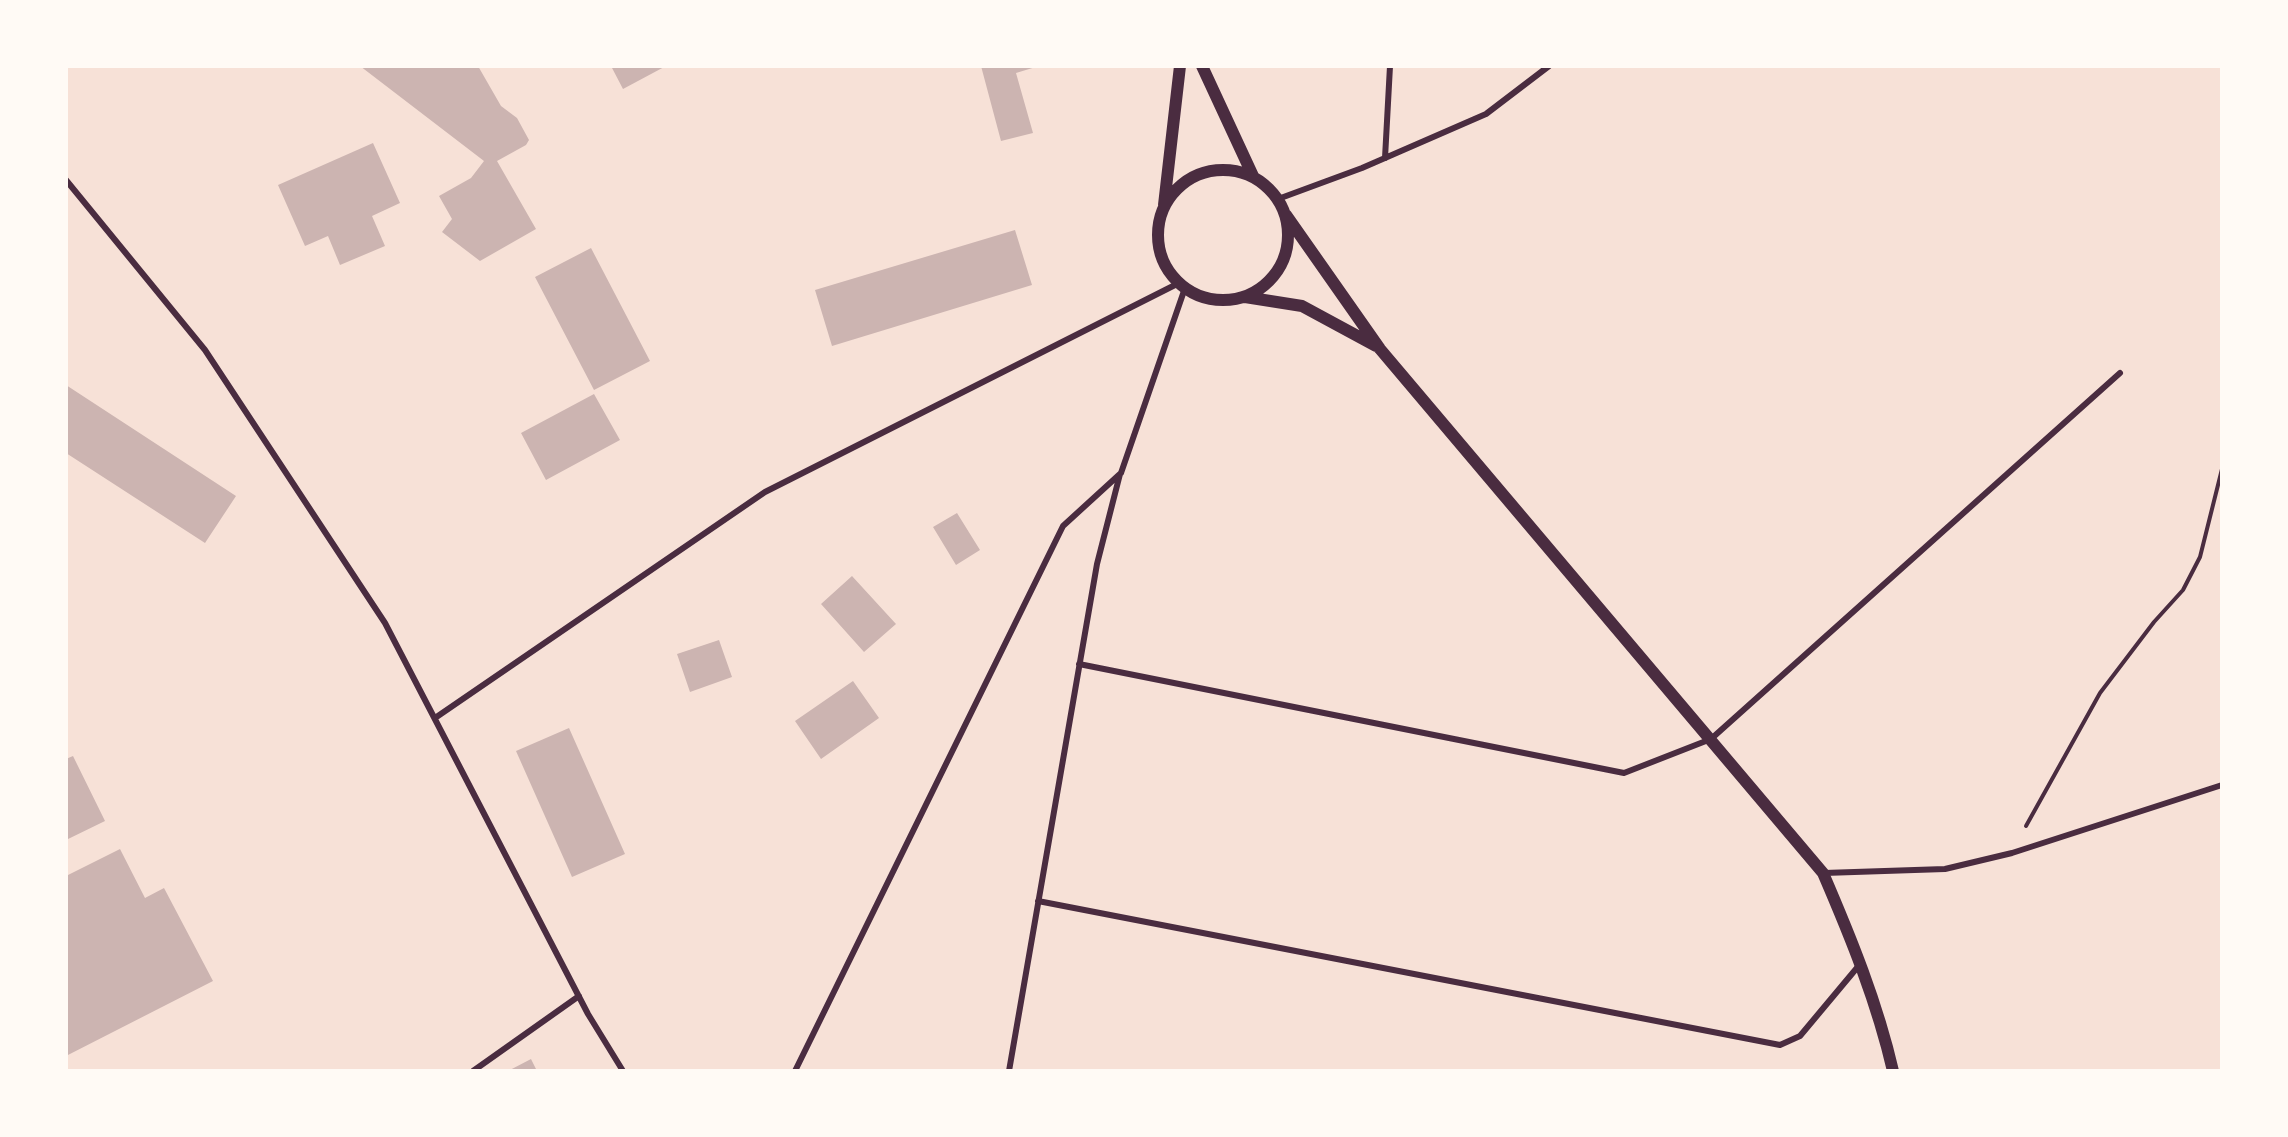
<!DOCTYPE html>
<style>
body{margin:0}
#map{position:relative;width:2288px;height:1137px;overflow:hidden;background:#f7e1d7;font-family:Raleway,sans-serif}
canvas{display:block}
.frame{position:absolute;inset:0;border:68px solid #fffaf5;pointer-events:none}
</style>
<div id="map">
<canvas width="2288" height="1137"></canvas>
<div class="frame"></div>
</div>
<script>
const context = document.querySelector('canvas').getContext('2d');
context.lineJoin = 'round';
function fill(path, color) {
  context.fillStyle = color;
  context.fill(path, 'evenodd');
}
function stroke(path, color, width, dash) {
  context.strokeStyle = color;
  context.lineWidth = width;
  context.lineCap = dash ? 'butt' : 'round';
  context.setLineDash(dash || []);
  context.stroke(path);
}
const building = new Path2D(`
 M360,66H478L501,106L517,118L529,140L526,145L497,161L536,229L480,261L442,232L452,219L439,196L471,178L484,161Z
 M611,66H666L623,89Z
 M981,66H1039L1016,73L1033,133L1001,141Z
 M373,143L400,203L372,216L385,246L340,265L328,236L305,246L278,185Z
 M1015,230L1032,285L832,346L815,290Z
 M591,248L650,361L594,390L535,277Z
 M66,385L236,496L205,543L66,453Z
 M594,394L620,440L546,480L521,433Z
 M957,513L980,550L956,565L933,527Z
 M852,576L896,624L864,652L821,604Z
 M719,640L732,677L690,692L677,654Z
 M853,681L879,718L821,759L795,721Z
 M569,728L625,854L572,877L516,751Z
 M73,756L105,821L66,840V759Z
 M120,849L145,898L164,888L213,981L66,1056V876Z
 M531,1059L537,1071H508Z`);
const path = new Path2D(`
 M2026,826L2100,693L2154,622L2183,590L2200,557L2222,469`);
const minor = new Path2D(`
 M1385,158L1390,66
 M66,180L205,350L385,623L588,1014L623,1071
 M1278,199L1362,168L1486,114L1549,66
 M1079,664L1624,773L1711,739L2120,373
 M435,718L765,492L1179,283
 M1824,873L1945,869L2012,853L2222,785
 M1038,901L1780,1045L1800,1036L1861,963
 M473,1071L579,996
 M795,1071L1063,526L1121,473L1185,288
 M1009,1071L1097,564L1120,474`);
const secondary = new Path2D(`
 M1202,66L1253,176
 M1158 235a65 65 0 1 1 130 0a65 65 0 1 1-130 0Z
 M1164,205L1180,66
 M1286,215L1380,349L1823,873C1851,938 1877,1002 1893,1071
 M1245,297L1302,306L1376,346`);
fill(building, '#ccb4b1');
stroke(path, '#4a2c40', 4);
stroke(minor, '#4a2c40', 6);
stroke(secondary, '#4a2c40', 12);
</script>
